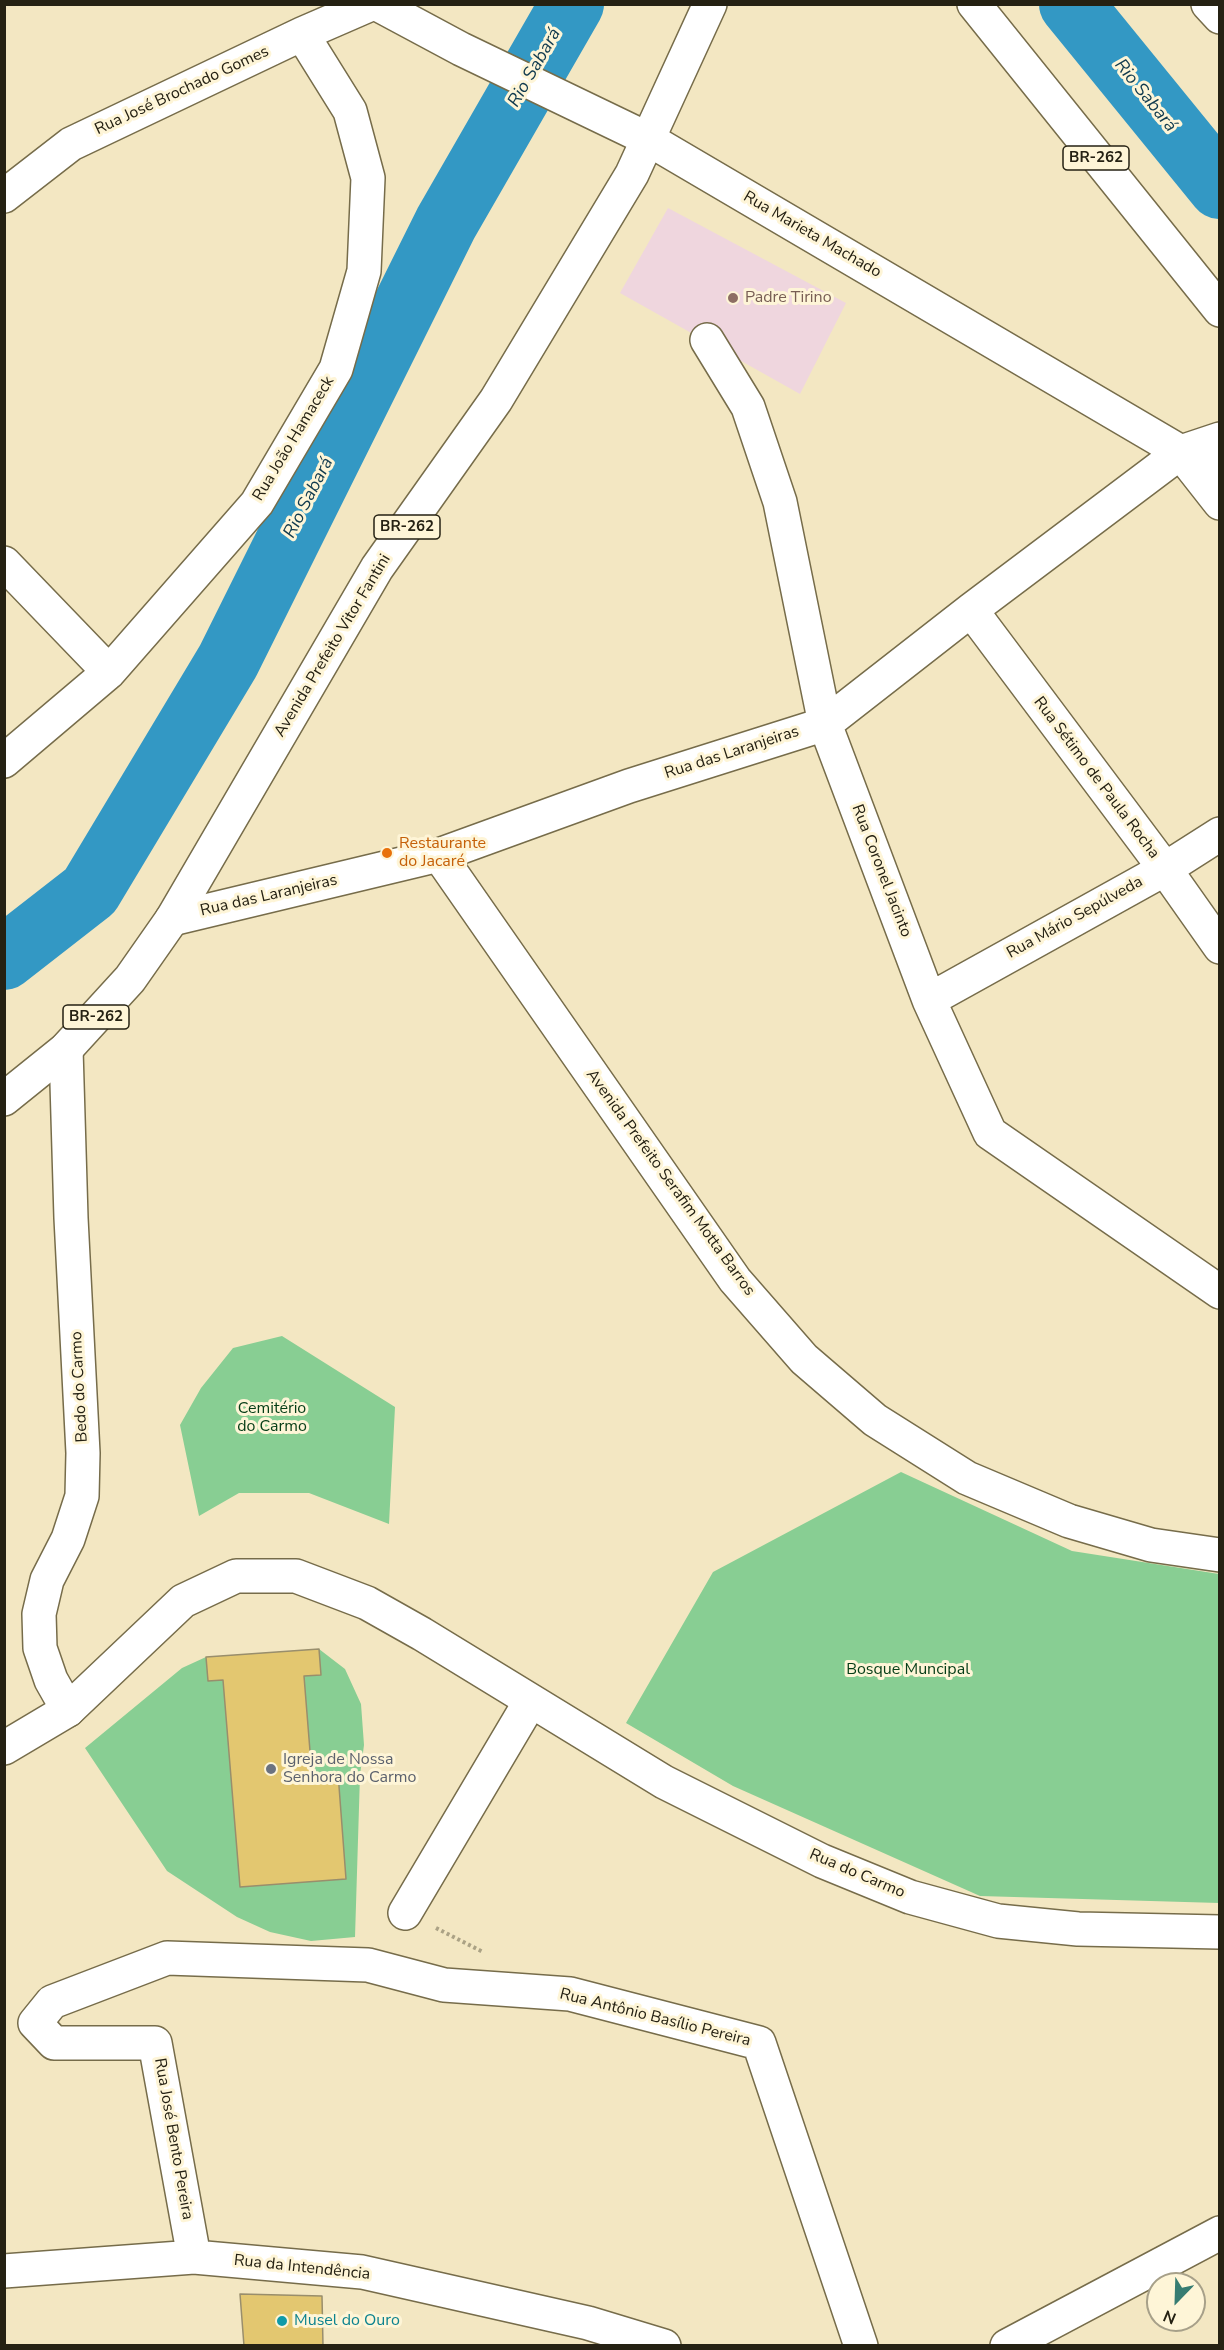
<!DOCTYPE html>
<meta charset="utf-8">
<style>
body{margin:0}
#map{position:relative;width:1224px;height:2350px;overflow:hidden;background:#f3e7c2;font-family:"Nunito Sans",sans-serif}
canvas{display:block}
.frame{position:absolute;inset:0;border:6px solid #252113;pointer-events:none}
.north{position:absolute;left:1146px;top:2272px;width:60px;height:60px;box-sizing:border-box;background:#fef5d7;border:2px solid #a7a089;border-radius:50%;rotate:203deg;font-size:16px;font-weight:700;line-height:24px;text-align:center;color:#252113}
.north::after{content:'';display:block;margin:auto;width:21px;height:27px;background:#377c72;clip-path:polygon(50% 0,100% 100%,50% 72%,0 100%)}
</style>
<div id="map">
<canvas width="1224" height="2350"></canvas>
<div class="frame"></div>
<div class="north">N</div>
</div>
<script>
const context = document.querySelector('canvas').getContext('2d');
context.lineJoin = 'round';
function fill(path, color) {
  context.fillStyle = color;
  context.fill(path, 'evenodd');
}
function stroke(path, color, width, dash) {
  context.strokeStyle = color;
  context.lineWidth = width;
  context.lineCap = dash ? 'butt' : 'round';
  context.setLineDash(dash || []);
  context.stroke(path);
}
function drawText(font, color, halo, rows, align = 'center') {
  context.font = font + ' "Nunito Sans",sans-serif';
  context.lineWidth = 6;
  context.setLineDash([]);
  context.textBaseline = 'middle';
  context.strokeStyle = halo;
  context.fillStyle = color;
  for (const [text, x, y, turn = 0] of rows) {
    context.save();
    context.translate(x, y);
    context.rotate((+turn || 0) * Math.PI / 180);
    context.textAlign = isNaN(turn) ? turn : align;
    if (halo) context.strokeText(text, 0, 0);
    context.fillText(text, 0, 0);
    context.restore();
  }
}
const education = new Path2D(`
 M668,208L846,303L800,394L620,293Z`);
const green = new Path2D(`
 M282,1336L395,1407L389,1524L309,1493H239L199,1516L180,1425L201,1388L233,1348Z
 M901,1472L1072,1551L1219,1574V1903L980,1896L733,1786L626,1723L713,1572Z
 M319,1649L345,1669L361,1704L364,1745L360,1775L355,1937L311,1941L270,1932L237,1917L167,1871L85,1748L182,1668L206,1657Z`);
const river = new Path2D(`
 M1071,4L1220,187
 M4,958L90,891L228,661L446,223L572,4`);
const building = new Path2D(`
 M319,1649L321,1675L304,1676L312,1776L338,1773L346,1879L240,1887L223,1680L208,1681L206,1657Z
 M240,2294L322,2296L323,2346H244Z`);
const path = new Path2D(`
 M436,1928L483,1952`);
const minor = new Path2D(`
 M377,4L461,49L648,139L1220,475
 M1208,4L1220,17
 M4,196L71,144L302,34L371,4
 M707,340L748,407L780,502L825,724L929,1000L990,1133L1220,1292
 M1187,461L1220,503
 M4,563L109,672
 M971,610L1165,869L1220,947
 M4,761L109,672L257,503L336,369L364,271L368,178L350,111L302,34
 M439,855L735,1280L804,1359L875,1420L967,1478L1069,1521L1151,1545L1220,1555
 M172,919L439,855L629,786L825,724L971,610L1181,452L1220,439
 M929,1000L1165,869L1220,834
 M66,1049L71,1218L83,1453L82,1496L68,1539L47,1580L39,1614L40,1648L51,1680L68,1710
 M405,1913L530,1702
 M194,2257L155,2043H54L35,2023L52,2002L167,1958L368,1965L444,1985L570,1994L759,2043L861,2346
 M4,2271L194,2257L362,2272L588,2323L664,2346
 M1007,2346L1220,2233`);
const major = new Path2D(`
 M974,4L1220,310
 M4,1099L66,1049L130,979L172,919L377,568L496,400L632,174L710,4
 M4,1748L68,1710L183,1601L236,1576H296L367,1603L422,1634L664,1782L822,1861L910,1897L998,1921L1078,1929L1220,1932`);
const markers = [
 [733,298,6,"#8d6e63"],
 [387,853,6,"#e8710a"],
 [271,1769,6,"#6b7280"],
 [282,2321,6,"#0f9aa8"]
];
const shields = [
 [1096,158,66],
 [407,527,66],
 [96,1017,66]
];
const shieldNames = [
 ["BR-262",1096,158],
 ["BR-262",407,527],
 ["BR-262",96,1017]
];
const streetNames = [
 ["Rua José Brochado Gomes",182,91,-25],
 ["Rua Marieta Machado",812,235,30],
 ["Rua João Hamaceck",294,439,-59],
 ["Avenida Prefeito Vitor Fantini",333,646,-59],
 ["Rua das Laranjeiras",732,753,-18],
 ["Rua Sétimo de Paula Rocha",1096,778,53],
 ["Rua Coronel Jacinto",881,871,69],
 ["Rua das Laranjeiras",269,896,-13],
 ["Rua Mário Sepúlveda",1075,918,-29],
 ["Avenida Prefeito Serafim Motta Barros",670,1183,54],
 ["Bedo do Carmo",80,1387,-93],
 ["Rua do Carmo",857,1874,23],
 ["Rua Antônio Basílio Pereira",655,2018,14],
 ["Rua José Bento Pereira",173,2139,80],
 ["Rua da Intendência",302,2268,6]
];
const educationNames = [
 ["Padre Tirino",745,298]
];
const foodNames = [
 ["Restaurante",399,844],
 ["do Jacaré",399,862]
];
const parkNames = [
 ["Cemitério",272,1409],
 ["do Carmo",272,1427],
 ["Bosque Muncipal",908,1670]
];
const worshipNames = [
 ["Igreja de Nossa",283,1760],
 ["Senhora do Carmo",283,1778]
];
const cultureNames = [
 ["Musel do Ouro",294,2321]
];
const waterNames = [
 ["Rio Sabará",535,68,-60],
 ["Rio Sabará",1145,96,51],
 ["Rio Sabará",309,498,-63]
];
fill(education, '#efd6de');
fill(green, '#88ce93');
stroke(river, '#3398c4', 64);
fill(building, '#e3c770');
stroke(building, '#998e6c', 1.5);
stroke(minor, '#766c4a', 36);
stroke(major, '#766c4a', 36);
stroke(path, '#aba285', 4, [3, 3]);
stroke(minor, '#fff', 33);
stroke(major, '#fff', 33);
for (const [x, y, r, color] of markers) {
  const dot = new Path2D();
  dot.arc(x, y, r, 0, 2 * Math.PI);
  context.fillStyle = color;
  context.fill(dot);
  stroke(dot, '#fef5d7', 2);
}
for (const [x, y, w] of shields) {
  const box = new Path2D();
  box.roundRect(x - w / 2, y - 12, w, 24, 4.5);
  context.fillStyle = '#fef5d7';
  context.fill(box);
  stroke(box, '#252113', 1.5);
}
drawText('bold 15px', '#252113', null, shieldNames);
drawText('16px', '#252113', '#fef5d7', streetNames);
drawText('16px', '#785e54', '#fef5d7', educationNames, 'left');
drawText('16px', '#c56008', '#fef5d7', foodNames, 'left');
drawText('16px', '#053d16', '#fef5d7', parkNames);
drawText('16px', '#5b616d', '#fef5d7', worshipNames, 'left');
drawText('16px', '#0d838f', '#fef5d7', cultureNames, 'left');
drawText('italic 18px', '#103a4e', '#fef5d7', waterNames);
</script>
